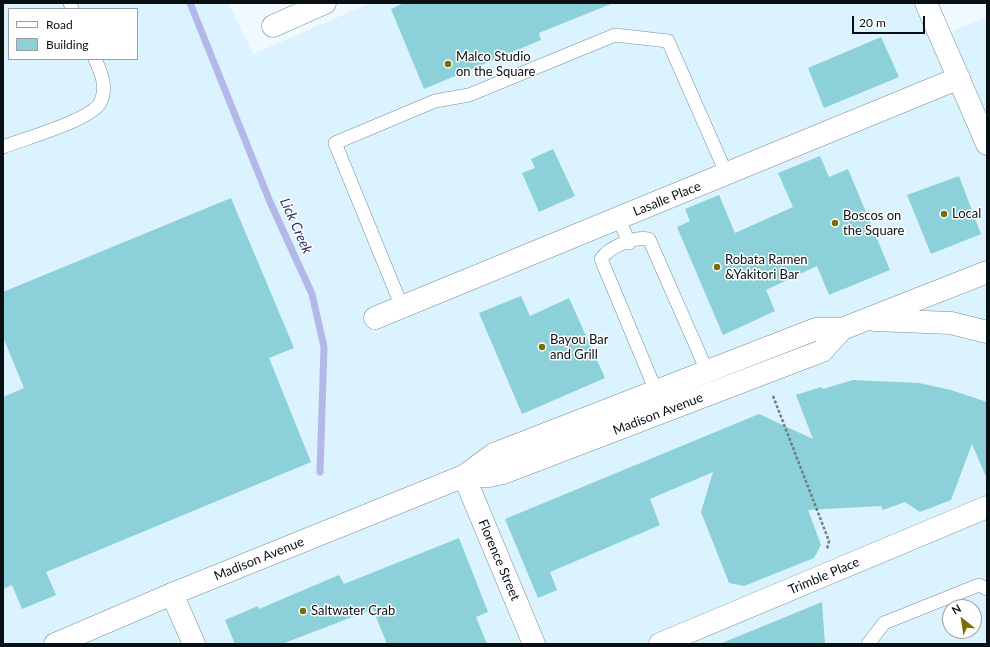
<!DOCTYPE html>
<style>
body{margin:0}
#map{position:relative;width:990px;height:647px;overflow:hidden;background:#f0f9fe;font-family:Lato,sans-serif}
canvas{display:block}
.frame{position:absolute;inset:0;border:4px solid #081014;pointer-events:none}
.legend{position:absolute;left:8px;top:8px;width:130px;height:52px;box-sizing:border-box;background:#fff;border:1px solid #9c9fa1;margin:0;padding:5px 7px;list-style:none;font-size:12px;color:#081014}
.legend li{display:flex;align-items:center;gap:8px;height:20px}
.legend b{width:20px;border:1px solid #9c9fa1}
.north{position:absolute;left:942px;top:599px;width:40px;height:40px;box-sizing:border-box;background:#fff;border:1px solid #9c9fa1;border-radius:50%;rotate:330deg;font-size:11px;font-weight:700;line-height:16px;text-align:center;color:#081014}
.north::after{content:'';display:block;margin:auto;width:14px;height:18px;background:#786d08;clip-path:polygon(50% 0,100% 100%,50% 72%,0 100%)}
.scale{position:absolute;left:852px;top:16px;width:73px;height:18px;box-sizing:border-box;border:2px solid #081014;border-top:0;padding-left:5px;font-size:12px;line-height:14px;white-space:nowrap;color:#081014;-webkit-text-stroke:3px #fff;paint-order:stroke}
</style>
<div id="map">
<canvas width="990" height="647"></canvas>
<div class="frame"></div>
<ul class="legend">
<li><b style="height:5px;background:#fff"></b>Road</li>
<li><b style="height:11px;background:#8cd1d9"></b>Building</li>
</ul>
<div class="north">N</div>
<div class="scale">20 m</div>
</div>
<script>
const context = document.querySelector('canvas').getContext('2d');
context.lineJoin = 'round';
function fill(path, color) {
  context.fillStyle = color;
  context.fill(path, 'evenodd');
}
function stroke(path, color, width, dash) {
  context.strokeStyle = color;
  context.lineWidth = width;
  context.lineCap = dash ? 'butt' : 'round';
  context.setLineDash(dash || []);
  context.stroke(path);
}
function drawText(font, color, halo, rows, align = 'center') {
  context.font = font + ' Lato,sans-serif';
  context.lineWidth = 3;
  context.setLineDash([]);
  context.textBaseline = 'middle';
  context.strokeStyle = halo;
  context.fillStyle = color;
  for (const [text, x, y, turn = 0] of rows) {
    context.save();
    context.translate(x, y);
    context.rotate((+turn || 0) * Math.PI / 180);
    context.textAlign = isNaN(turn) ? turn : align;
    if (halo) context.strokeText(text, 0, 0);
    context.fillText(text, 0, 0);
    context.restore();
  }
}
const built = new Path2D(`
 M3,3H228L253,54L370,3H925L940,37L987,17V644H3ZM9,9H137V59H9ZM950,607H974V631H950Z`);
const stream = new Path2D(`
 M190,3L270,202L312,294L324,347L320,472`);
const building = new Path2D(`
 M404,3H611V4L539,33L541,40L424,89L391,9Z
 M881,37L899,77L824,108L808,68Z
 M553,149L575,196L539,212L522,173L535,168L531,159Z
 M820,156L829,177L848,169L890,270L829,295L817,266L766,290L775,311L723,335L677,227L690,221L685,209L719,195L735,233L793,207L778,173Z
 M959,176L981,234L931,254L907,195Z
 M231,198L294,348L269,358L311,462L46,572L56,595L22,609L12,585L3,589V397L24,388L3,337V292Z
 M521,296L530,316L569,298L605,378L522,414L479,313Z
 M853,380L919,383L951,390L987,402V479L972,444L951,500L920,512L905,502L883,510L881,506L808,510L821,545L814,558L744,586L729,583L701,512L713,472L650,499L660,525L550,572L557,590L538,598L505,519L759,414L813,439L796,395L821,387L823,389Z
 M459,538L488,612L476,617L487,644H387L373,609L282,644H235L225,620L258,606L259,609L339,575L344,584Z
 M822,602L825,644H722V643Z`);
const path = new Path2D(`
 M773,396L829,541L827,549`);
const service = new Path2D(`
 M70,3L72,9
 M3,147C23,139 91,120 100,103C108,88 101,72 95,59
 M619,219L629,243
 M402,307L335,143L435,101L469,95L615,35L668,41L727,175
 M656,391L601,259C609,247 635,236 649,239L707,371
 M868,644L884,623L979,585L987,589`);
const minor = new Path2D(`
 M273,26L325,3
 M375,318L959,78
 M464,476L534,644
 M172,594L194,644
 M660,644L987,507`);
const tertiary = new Path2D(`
 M926,3L987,144
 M875,320L951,323L987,332
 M464,476H489L503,473L822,351L842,329L987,272
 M55,644L172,594L464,476L494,454L816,329H842`);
const markers = [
 [448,64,4,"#786d08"],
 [944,214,4,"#786d08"],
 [835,223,4,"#786d08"],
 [717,267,4,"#786d08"],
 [542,347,4,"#786d08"],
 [303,611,4,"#786d08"]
];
const poiNames = [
 ["Malco Studio",456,57],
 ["on the Square",456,72],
 ["Local",952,214],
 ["Boscos on",843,216],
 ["the Square",843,231],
 ["Robata Ramen",725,260],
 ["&Yakitori Bar",725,275],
 ["Bayou Bar",550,340],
 ["and Grill",550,355],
 ["Saltwater Crab",311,611]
];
const streetNames = [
 ["Lasalle Place",667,199,-22],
 ["Madison Avenue",658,414,-21],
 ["Madison Avenue",259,559,-22],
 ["Florence Street",499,560,67],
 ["Trimble Place",824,576,-23]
];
const waterNames = [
 ["Lick Creek",296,226,66]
];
fill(built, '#dbf2ff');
stroke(stream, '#b4b7e8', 7);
fill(building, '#8cd1d9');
stroke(service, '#798d98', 14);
stroke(minor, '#798d98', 23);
stroke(tertiary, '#798d98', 23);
stroke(path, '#737c80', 2.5, [3, 2]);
stroke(service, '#fff', 13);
stroke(minor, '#fff', 22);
stroke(tertiary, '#fff', 22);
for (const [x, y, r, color] of markers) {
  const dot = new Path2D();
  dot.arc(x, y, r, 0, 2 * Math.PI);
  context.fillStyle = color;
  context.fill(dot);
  stroke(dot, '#fff', 1.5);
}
drawText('13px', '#081014', '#fff', poiNames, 'left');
drawText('13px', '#081014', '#fff', streetNames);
drawText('italic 14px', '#312d68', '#fff', waterNames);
</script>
